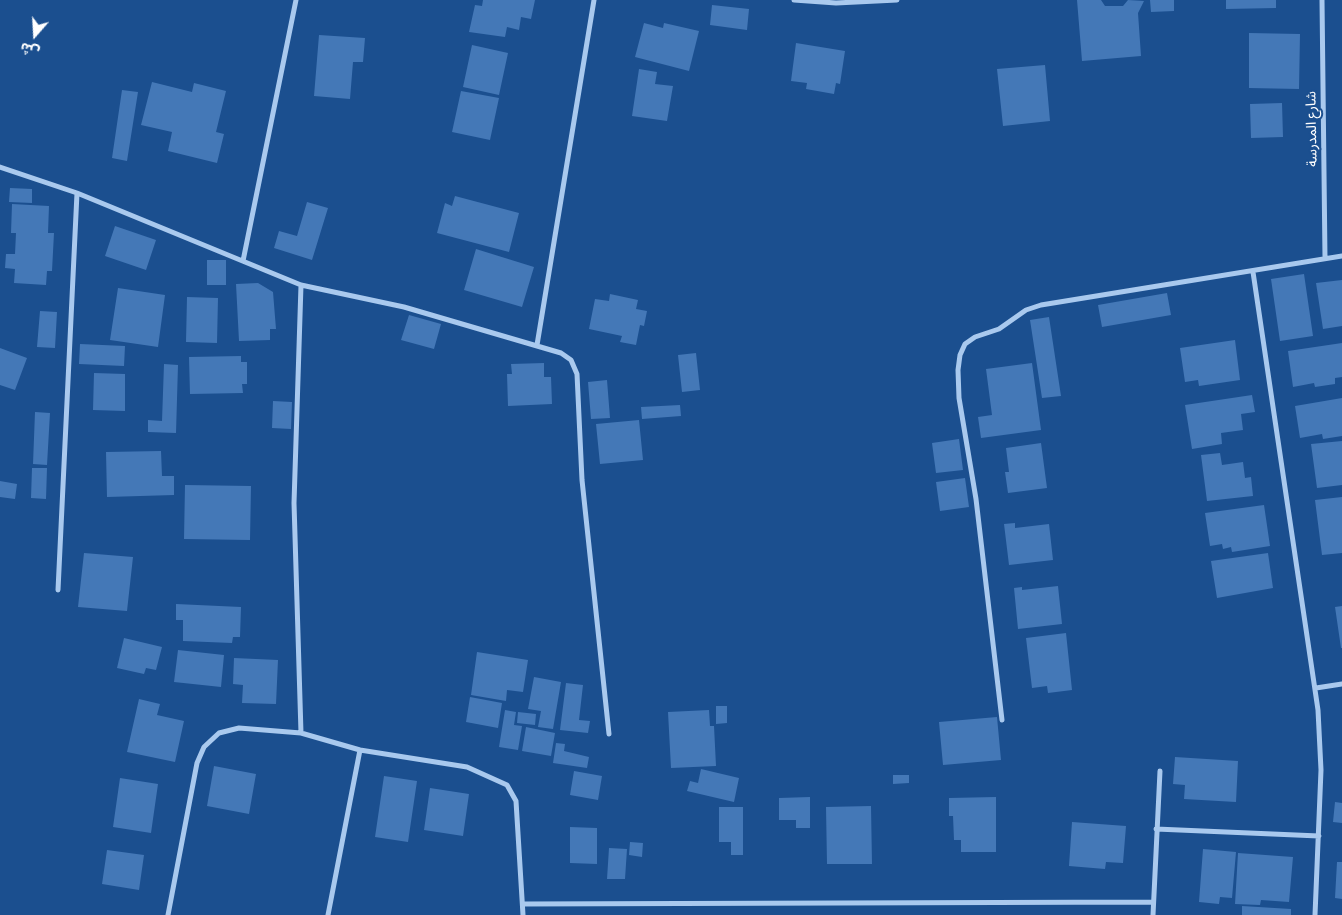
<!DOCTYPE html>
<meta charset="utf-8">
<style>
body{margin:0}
#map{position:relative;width:1342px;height:915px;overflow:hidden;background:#1b4f8f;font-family:"Fira Sans Condensed","Noto Sans Arabic",sans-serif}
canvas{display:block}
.north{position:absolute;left:10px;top:10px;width:50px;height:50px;-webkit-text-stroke:4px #1b4f8f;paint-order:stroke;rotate:199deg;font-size:14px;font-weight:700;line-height:20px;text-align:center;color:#fff}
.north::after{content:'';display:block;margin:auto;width:18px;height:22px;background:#fff;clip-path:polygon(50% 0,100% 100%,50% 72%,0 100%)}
</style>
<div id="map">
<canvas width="1342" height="915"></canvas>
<div class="north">ش</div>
</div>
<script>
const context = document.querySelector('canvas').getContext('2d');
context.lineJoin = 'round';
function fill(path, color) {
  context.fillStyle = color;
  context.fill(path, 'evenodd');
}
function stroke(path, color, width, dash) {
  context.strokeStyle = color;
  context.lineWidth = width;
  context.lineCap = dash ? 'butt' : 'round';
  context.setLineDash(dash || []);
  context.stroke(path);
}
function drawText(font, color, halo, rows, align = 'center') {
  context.font = font + ' "Fira Sans Condensed","Noto Sans Arabic",sans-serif';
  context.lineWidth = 4;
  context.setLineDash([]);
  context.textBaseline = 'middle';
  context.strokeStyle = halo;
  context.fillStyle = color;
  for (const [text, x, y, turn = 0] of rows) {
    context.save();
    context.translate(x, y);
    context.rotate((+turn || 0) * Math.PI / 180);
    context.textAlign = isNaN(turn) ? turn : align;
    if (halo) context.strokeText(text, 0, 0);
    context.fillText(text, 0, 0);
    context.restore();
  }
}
const building = new Path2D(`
 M483,0H535L531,19L521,17L519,30L507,27L505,37L469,32L475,5L482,6Z
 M1077,0H1101L1105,6H1123L1128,0L1144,1L1138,13L1141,56L1082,61Z
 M1150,0H1174V11L1151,12Z
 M1226,0H1276V8L1226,9Z
 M712,5L749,9L747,30L710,25Z
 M644,23L663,28L664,23L699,31L689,71L635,57Z
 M1249,33L1300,34L1299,89L1249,88Z
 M319,35L365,38L363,62H353L350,99L314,96Z
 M796,43L845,51L840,84L836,83L834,94L806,89L807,83L791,81Z
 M472,45L508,53L499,95L463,87Z
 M1045,65L1050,121L1003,126L997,69Z
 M639,69L657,72L655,84L673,86L667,121L632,116Z
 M152,82L192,92L194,83L226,91L216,132L224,134L217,163L168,151L172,132L141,125Z
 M122,90L138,92L127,161L112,158Z
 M461,91L499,98L490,140L452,132Z
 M1282,103L1283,137L1251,138L1250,104Z
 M10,188L32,189V203L9,202Z
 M455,196L519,213L509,252L437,233L445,203L452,206Z
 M307,202L328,208L312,260L274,248L279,231L297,236Z
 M12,204L49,206L48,233H54L52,271H47L46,285L14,283L15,269L5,268L6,254H15L16,233H11Z
 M115,226L156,240L146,270L105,256Z
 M476,249L534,267L522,307L464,290Z
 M207,260H226V285H207Z
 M1304,274L1313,336L1280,341L1271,279Z
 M1342,280V326L1323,329L1316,283Z
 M258,283L273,292L276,329H270V340L239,341L236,284Z
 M118,288L165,295L158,347L110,340Z
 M1167,293L1171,315L1102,327L1098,305Z
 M610,294L638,300L636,309L647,311L644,326L640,325L636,345L620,342L622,336L589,329L595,299L609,301Z
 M187,297L218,298L217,343L186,342Z
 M40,311L57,312L55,348L37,347Z
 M409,315L441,324L434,349L401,340Z
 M1049,317L1061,396L1042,398L1030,320Z
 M1235,340L1240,380L1199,386L1198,380L1185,382L1180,348Z
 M1342,343V377L1335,378V384L1315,387L1314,383L1293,387L1288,351Z
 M80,344L125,346L124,366L79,364Z
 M0,348L27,358L15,390L0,385Z
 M696,353L700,390L682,392L678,355Z
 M241,356V362H247V384H242L243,393L190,394L189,357Z
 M544,363V377H551L552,404L508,406L507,374H512L511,364Z
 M1032,363L1041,430L981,438L978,417L992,415L986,369Z
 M164,364L178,365L176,433L148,432V420L162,421Z
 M94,373L125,374V411L93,410Z
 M607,380L610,418L591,419L588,382Z
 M1252,395L1255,412L1241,414L1243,430L1221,433L1222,444L1192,449L1185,405Z
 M1342,398V436L1323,439L1322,434L1300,438L1295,406Z
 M273,401L292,402L291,429L272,428Z
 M680,405L681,416L642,419L641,407Z
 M35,412L50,413L47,465L33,464Z
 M639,420L643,460L600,464L596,424Z
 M959,439L963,470L936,473L932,443Z
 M1342,441V485L1317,488L1311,444Z
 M1041,443L1047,488L1008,493L1005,472H1009L1006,448Z
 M161,451L162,476H174V495L107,497L106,452Z
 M1220,453L1222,465L1243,462L1245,478L1251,477L1253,496L1207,501L1201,455Z
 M32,468H47L46,499L31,498Z
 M965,478L969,507L940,511L936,482Z
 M0,481L17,484L15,499L0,497Z
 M185,485L251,486L250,540L184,539Z
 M1342,497V553L1322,555L1315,500Z
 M1264,505L1270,546L1232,552L1231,547L1223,549L1222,544L1210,546L1205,513Z
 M1015,523V528L1049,524L1053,560L1009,565L1004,524Z
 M84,553L133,557L127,611L78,607Z
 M1268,553L1273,588L1217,598L1211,561Z
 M1058,586L1062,624L1018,629L1014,588L1022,587V590Z
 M176,604L241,607L240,637H233L232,643L183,641V620H176Z
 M1342,606V648H1341L1335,607Z
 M1066,633L1072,690L1048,693L1047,686L1032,688L1026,638Z
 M124,638L162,647L156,670L146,668L144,674L117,668Z
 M178,650L224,655L221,687L174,682Z
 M477,652L528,660L523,692L507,690L506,701L471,695Z
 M234,658L278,660L276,704L242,703L243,685L233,684Z
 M534,677L561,682L553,729L538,727L541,711L528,709Z
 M566,683L583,685L579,720L590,721L588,733L560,730Z
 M470,697L502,703L498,728L466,722Z
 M139,699L160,704L157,715L184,721L175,762L127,752Z
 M716,706H727V723L716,724Z
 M505,710L516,712L514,725L522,726L518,750L499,747Z
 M709,710L710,726H714L716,766L671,768L668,712Z
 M518,712L536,714L535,725L517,723Z
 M997,717L1001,760L943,765L939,722Z
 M526,727L555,733L551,756L522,751Z
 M556,743L565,744L564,751L589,757L587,768L553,763Z
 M1175,757L1238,761L1236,802L1184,799L1185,785L1173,784Z
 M214,766L256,774L249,814L207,806Z
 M701,769L739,778L734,802L687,791L690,781L698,783Z
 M574,771L602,776L598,800L570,795Z
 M893,775H909V783L893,784Z
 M384,776L417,781L408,842L375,837Z
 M120,778L158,784L151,833L113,827Z
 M430,788L469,794L463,836L424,830Z
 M810,797V828H796V820H779V798Z
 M996,797V852H961V840H954L953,816H949V798Z
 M1335,802L1342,803V823L1333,822Z
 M871,806L872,864H827L826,807Z
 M719,807H743V855H731V842H719Z
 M1072,822L1126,826L1123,863L1106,862L1105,869L1069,866Z
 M570,827L597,828V864L570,863Z
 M630,842L643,843L642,857L629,855Z
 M609,848L627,849L625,879H607Z
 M1203,849L1236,852L1232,898L1220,897L1219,904L1199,902Z
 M107,850L144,855L139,890L102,884Z
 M1238,853L1293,857L1289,902L1261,900L1260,905L1235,904Z
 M1337,862H1342V899L1335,898Z
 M1242,906L1291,909V915H1242Z`);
const minor = new Path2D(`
 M794,0L836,3L897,0
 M1322,0L1325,258
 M0,167L77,193L301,285L404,307L561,353L571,360L577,374L582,480L609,734
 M243,261L296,0
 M1253,272L1318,710L1321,770L1315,915
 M301,285L294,503L301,733
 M537,345L594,0
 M58,590L77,193
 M1316,688L1342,684
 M1002,720L976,499L959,398L958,370L960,355L965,344L975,337L999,329L1026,310L1041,305L1342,256
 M1156,829L1319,836
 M523,904L1153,902
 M168,915L197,763L204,747L219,733L239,728L301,733L360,750L467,767L507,785L516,801L523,915
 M328,915L360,750
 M1153,915L1160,771`);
const streetNames = [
 ["شارع المدرسة",1312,129,-91]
];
fill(building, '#4478b7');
stroke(minor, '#a9c9ee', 5);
drawText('14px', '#fff', '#1b4f8f', streetNames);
</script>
